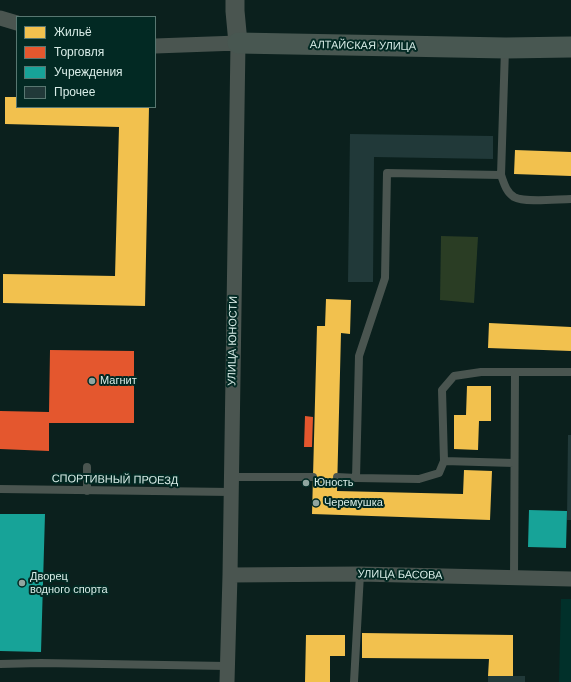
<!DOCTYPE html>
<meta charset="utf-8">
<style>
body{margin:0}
#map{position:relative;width:571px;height:682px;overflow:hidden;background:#0b201d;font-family:Helvetica,sans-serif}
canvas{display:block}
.legend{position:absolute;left:16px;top:16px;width:140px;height:92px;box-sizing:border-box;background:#022923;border:1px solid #587771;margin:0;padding:5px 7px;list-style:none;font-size:12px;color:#d8ece7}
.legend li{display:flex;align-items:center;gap:8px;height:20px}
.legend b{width:20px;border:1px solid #587771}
</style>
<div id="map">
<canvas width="571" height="682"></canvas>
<ul class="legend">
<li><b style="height:11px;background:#f2c14e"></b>Жильё</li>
<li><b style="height:11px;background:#e4572e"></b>Торговля</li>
<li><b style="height:11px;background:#17a398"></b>Учреждения</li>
<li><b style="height:11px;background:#213939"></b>Прочее</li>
</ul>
</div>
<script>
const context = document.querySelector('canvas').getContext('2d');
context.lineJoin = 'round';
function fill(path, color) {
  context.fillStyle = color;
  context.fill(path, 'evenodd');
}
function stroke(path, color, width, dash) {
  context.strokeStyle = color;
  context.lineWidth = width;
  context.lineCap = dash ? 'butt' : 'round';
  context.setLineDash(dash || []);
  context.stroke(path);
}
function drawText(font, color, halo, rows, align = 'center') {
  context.font = font + ' Helvetica,sans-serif';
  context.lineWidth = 4;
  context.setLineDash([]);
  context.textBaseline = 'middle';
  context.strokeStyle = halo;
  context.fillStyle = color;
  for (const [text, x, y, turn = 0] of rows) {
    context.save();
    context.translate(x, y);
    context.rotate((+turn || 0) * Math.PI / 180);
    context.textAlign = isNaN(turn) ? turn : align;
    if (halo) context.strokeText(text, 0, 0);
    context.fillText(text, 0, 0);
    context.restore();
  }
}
const built = new Path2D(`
 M561,599H571V682H559Z`);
const green = new Path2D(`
 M441,236L478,237L474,303L440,300Z`);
const homes = new Path2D(`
 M5,97H17V107H149L145,306L3,303V274L115,276L119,127L5,124Z
 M515,150L571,152V176L514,174Z
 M326,299L351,300L350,334L341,333L337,491L463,494L464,470L492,471L490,520L312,514L317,326H325Z
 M489,323L571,327V351L488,348Z
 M467,386H491V421H479L478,450L454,449V415H466Z
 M362,633L513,635V676H488L489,659L362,658Z
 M306,635H345V656H330V682H305Z`);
const shops = new Path2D(`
 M50,350L134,351V423H49V451L0,449V411L49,412Z
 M305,416L313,417L312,447H304Z`);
const public = new Path2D(`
 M529,510L567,511L566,548L528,547Z
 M0,514H45L41,652L0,651Z`);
const building = new Path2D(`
 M350,134L493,136V159L374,157L373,282H348Z
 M568,435H571V520H567Z
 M488,676H525V682H488Z`);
const service = new Path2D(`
 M501,175C504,183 506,192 514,197C525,203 558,199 571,199
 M444,461L514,463
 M231,477H313
 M337,477L356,478L359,356L385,278L387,173L501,175L505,49
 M356,478L419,479L439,473L444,461L442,390L454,376L481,372H571
 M0,489L231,492
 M87,491V467
 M514,578L515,372
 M0,664L41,663L227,666
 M354,682L360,574`);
const minor = new Path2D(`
 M0,18L17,23
 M155,46L238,43L230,575L227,682
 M230,575L360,574L571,579`);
const tertiary = new Path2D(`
 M235,0V11L238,43`);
const secondary = new Path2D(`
 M238,43L506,48L571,47`);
const markers = [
 [92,381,4,"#90a5a0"],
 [306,483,4,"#90a5a0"],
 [316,503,4,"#90a5a0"],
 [22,583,4,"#90a5a0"]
];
const streetNames = [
 ["АЛТАЙСКАЯ УЛИЦА",363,46,1],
 ["УЛИЦА ЮНОСТИ",233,341,-89],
 ["СПОРТИВНЫЙ ПРОЕЗД",115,480,1],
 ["УЛИЦА БАСОВА",400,575,1]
];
const poiNames = [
 ["Магнит",100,381],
 ["Юность",314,483],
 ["Черемушка",324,503],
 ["Дворец",30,577],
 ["водного спорта",30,590]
];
fill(built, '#01302a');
fill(green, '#2a3d24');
fill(homes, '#f2c14e');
fill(shops, '#e4572e');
fill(public, '#17a398');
fill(building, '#213939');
stroke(service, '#4a5550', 8);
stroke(minor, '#4a5550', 15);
stroke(tertiary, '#4a5550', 19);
stroke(secondary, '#485751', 21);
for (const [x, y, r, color] of markers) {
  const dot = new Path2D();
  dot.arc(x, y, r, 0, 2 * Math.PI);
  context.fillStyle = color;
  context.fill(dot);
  stroke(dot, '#022923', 1.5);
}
drawText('11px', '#d8ece7', '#022923', streetNames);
drawText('11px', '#d8ece7', '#022923', poiNames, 'left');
</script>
